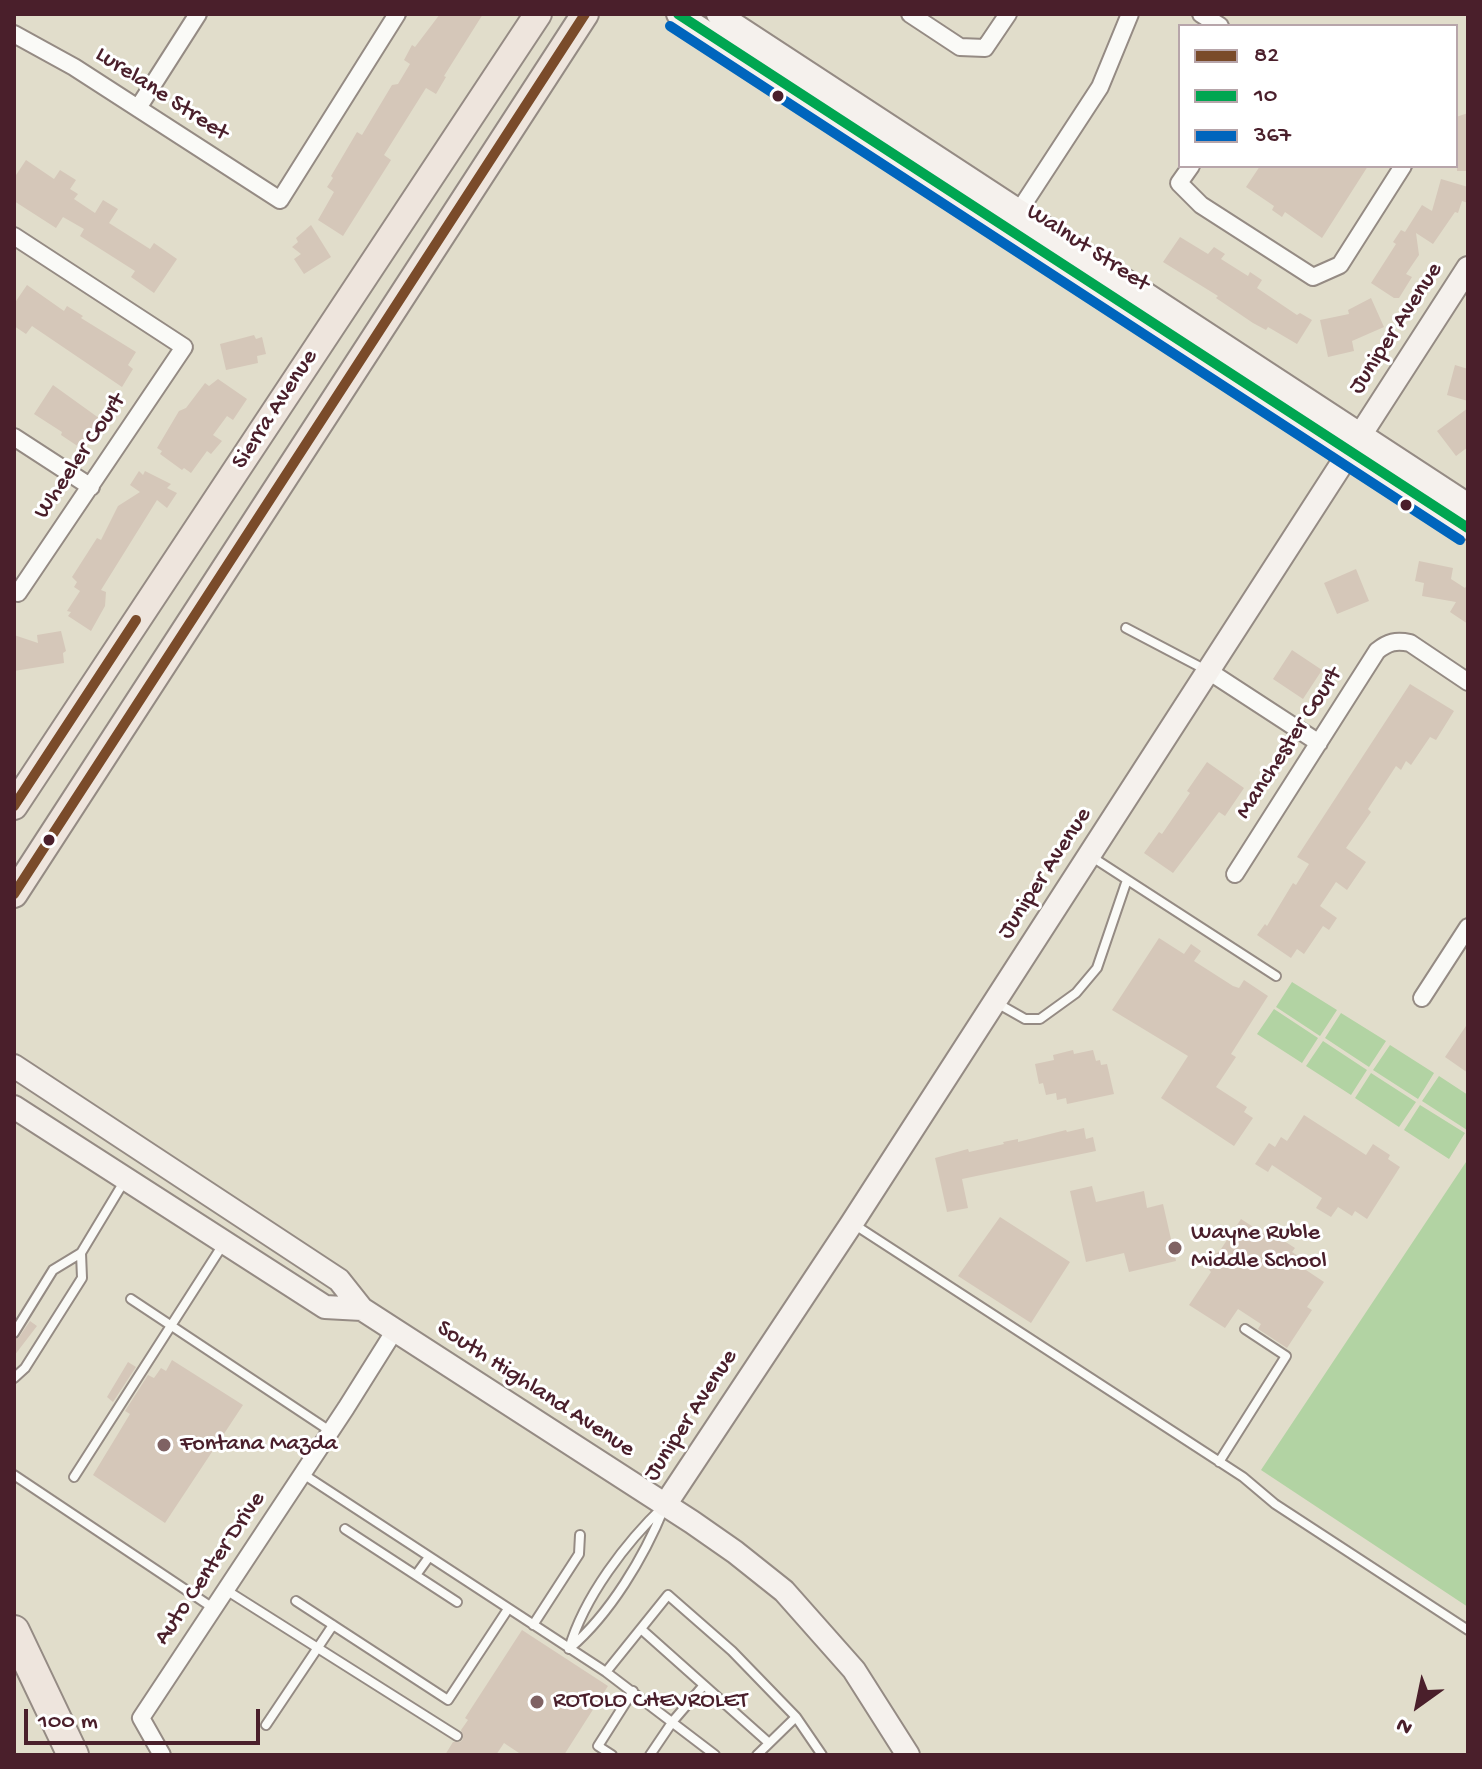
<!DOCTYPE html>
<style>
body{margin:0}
#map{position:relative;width:1482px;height:1769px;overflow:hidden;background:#e1ddcb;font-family:"Gochi Hand",sans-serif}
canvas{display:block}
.frame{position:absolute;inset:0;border:16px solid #4a1f2b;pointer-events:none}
.legend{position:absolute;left:1178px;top:24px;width:280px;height:144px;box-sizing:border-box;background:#fff;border:2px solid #b7a5aa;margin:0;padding:10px 14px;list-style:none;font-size:24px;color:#4a1f2b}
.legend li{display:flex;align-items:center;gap:16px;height:40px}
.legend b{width:40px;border:2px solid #b7a5aa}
.north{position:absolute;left:1378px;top:1665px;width:80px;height:80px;-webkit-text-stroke:6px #fff;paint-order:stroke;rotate:213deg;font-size:22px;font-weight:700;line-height:32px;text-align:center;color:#4a1f2b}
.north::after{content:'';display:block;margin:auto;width:28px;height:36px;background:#4a1f2b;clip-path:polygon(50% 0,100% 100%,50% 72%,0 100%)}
.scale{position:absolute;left:24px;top:1709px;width:236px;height:36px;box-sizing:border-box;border:4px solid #4a1f2b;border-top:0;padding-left:10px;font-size:24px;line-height:28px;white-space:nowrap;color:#4a1f2b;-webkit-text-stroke:6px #fff;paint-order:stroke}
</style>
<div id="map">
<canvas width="1482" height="1769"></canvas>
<div class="frame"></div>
<ul class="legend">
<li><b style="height:10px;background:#7a4b2a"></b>82</li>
<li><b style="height:10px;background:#00a651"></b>10</li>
<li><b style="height:10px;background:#0065bd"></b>367</li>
</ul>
<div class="north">N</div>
<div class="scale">100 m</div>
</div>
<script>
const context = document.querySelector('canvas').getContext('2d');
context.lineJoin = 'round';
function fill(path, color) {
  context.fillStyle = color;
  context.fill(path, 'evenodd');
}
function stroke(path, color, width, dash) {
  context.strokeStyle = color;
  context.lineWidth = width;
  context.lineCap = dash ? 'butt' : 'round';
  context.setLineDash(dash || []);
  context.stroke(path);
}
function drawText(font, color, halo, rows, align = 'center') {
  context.font = font + ' "Gochi Hand",sans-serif';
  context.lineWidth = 6;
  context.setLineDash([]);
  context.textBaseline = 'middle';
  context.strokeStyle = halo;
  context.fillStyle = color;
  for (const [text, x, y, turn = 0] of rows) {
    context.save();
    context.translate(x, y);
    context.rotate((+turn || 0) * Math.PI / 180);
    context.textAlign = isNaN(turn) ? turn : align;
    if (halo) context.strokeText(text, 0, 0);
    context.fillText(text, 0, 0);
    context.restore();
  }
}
const green = new Path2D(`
 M1292,982L1337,1010L1320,1036L1276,1007Z
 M1274,1009L1318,1038L1302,1063L1257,1034Z
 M1341,1013L1386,1041L1369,1067L1325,1038Z
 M1323,1041L1367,1070L1351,1095L1306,1066Z
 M1390,1045L1434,1073L1418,1099L1373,1070Z
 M1371,1073L1416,1102L1399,1127L1355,1098Z
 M1439,1076L1468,1095L1467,1130L1422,1101Z
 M1420,1105L1465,1133L1449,1159L1404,1130Z
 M1468,1159V1607L1261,1470Z`);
const building = new Path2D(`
 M440,14H483L444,76L446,77L436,94L426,88L384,155L391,160L343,236L318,220L334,192L327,187L333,178L331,176L357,132L362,135L392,85L398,84L410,64L404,60L412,45L415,47Z
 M1468,113V171H1457L1456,117Z
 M26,160L54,179L60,170L76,180L70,189L78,194L74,199L95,213L103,200L118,209L109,223L150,249L154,243L177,259L154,293L131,277L135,271L80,236L84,229L63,217L56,228L14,201V178Z
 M1260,166H1368L1322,238L1285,212L1282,217L1272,210L1274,206L1246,187Z
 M1441,179L1468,187V203L1462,201L1458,213L1455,212L1433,244L1416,233L1419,255L1406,274L1412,277L1399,298H1394L1371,283L1389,255L1396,244L1393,242L1401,230L1405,232L1422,205L1432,211Z
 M311,225L331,257L304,274L294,259L301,254L292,247L298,242L296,238Z
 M1180,237L1208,254L1214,247L1225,254L1221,259L1248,276L1250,272L1262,280L1257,288L1297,315L1300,313L1312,320L1297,344L1268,327L1266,330L1253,323L1216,298L1218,296L1163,262Z
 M27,285L64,311L67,306L83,316L81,318L136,352L128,365L133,369L122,387L32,326L26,334L14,326V304Z
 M1371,298L1384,327L1352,341L1354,351L1328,357L1320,320L1349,314L1348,310Z
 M254,335L256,339L262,337L266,354L257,356L258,363L226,370L220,344Z
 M1455,365L1468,369V401L1447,395Z
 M218,379L247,399L233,420L227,416L213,435L222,441L211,454L207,451L191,473L184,468L182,470L160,454L162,451L157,448L179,411L186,408L205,383L209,386Z
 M53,385L103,421L89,441L85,438L79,447L61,435L62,432L34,414Z
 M1468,408V447L1456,456L1437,431Z
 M139,471L143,475L145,471L171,484L167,488L177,493L167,508L157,500L101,590L106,592L105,606L91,631L68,616L71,612L67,611L80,591L74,587L77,582L72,577L97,538L101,540L118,506L140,492L130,485Z
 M1419,561L1453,568L1451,579L1465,588L1468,583V624L1450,612L1456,602L1422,596L1424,583L1415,581Z
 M1356,569L1369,601L1337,614L1324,583Z
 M61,631L66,651L63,653L64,663L14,671V635L38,643L37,635Z
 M1292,650L1322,670L1303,699L1273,679Z
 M1410,684L1454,711L1436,740L1430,737L1411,765L1406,761L1401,770L1396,766L1368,809L1371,812L1346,848L1366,862L1347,890L1336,882L1320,906L1337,918L1329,930L1323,926L1304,954L1297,949L1291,958L1257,935L1265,924L1267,926L1293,883L1296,885L1309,864L1297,857Z
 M1207,762L1244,788L1225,816L1219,812L1173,873L1144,853L1159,832L1162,834L1190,793L1187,791Z
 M1159,938L1184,954L1191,944L1201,951L1194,961L1233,986L1239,988L1244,980L1268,996L1231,1054L1236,1057L1216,1087L1247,1107L1244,1112L1253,1118L1234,1146L1161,1098L1188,1056L1112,1010Z
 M1468,1023V1073L1445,1057Z
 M1073,1050L1074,1054L1093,1050L1096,1061L1100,1060L1101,1065L1107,1064L1114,1094L1067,1104L1066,1098L1057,1100L1056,1093L1046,1095L1043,1083L1039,1084L1035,1064L1054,1060L1053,1055Z
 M1304,1115L1366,1155L1373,1144L1390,1155L1388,1159L1400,1167L1367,1219L1355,1211L1352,1216L1338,1207L1331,1217L1316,1208L1322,1198L1272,1165L1268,1172L1255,1164L1269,1143L1275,1147L1281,1137L1287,1141Z
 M1084,1128L1086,1139L1093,1137L1096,1151L962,1179L968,1208L947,1212L935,1158L968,1149L969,1152L1004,1144L1003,1142L1018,1139V1142L1066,1130L1067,1132Z
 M1092,1186L1096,1202L1144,1191L1147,1208L1163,1204L1176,1261L1129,1272L1124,1253L1086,1262L1070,1191Z
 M1000,1217L1070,1262L1031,1323L958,1276Z
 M1241,1219L1264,1234L1267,1230L1295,1248L1292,1252L1304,1260L1300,1266L1324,1282L1307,1307L1312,1310L1287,1348L1258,1329L1261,1324L1238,1309L1225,1328L1189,1305L1211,1272L1200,1260L1219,1252Z
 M30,1321L37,1326L14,1356V1340L19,1337Z
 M172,1360L243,1405L165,1523L93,1475L130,1414L125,1411L148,1375L154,1378L161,1368L166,1371Z
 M128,1362L136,1367L113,1402L107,1397Z
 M522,1630L608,1686L564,1755H522L504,1743L496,1755H445L453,1742H460L463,1739L461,1730L468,1720L465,1718Z`);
const lane = new Path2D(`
 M1126,628L1206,670
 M1092,857L1276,976
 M995,1002L1025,1019H1040L1076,993L1097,968L1127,880
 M855,1225L1243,1477L1275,1504L1468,1630
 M131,1299L330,1431
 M14,1333L53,1270L81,1253L125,1180
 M14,1378L25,1368L82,1278L81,1253
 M1219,1462L1286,1356L1245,1329
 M303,1474L606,1672L715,1755
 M14,1475L213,1608
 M74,1477L224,1243
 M345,1529L457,1602
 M416,1575L429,1557
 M226,1590L457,1736
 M296,1601L448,1700L508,1609
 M533,1625L579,1554L580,1535
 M641,1629L769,1743
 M570,1648C610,1614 644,1557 664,1508
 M569,1649C584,1597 626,1542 665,1505
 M606,1672L668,1595L732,1651L796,1717L757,1755
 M796,1717L822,1755
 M266,1725L333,1625
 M612,1755L598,1746L633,1691
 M650,1755L673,1721L704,1685`);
const street = new Path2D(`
 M910,14L960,47L985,48L1008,14
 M1201,14L1220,26
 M14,34L74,67L280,200L397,14
 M138,108L198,14
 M1191,166L1179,183L1201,205L1313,277L1340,265L1403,166
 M1019,211L1100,87L1130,14
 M14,236L184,347L18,593
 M14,437L91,487
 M1207,670L1319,743
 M1235,874L1377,651C1388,642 1396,640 1410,643L1468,682
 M1422,998L1468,927
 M162,1755L141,1718L346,1408L395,1330`);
const secondary = new Path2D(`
 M678,14L1468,528
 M718,14L1468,505
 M14,1066L339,1280L362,1309L692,1522L735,1552L784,1591L854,1670L908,1755
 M14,1107L325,1307L362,1309
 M665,1505L852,1223L1468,268`);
const primary = new Path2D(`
 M14,806L538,14
 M14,894L585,14`);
const highway = new Path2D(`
 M14,1631L73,1755`);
const bus1 = new Path2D(`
 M14,806L136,620
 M14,894L585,14`);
const bus2 = new Path2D(`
 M678,14L1468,528`);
const bus3 = new Path2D(`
 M670,26L1460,540`);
const markers = [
 [778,96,7,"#4a1f2b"],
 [1406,505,7,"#4a1f2b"],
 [49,840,7,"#4a1f2b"],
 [1175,1248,8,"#7f6263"],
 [164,1445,8,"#7f6263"],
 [537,1702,8,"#7f6263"]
];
const streetNames = [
 ["Lurelane Street",161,95,33],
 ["Walnut Street",1087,249,33],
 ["Juniper Avenue",1397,329,-57],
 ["Sierra Avenue",276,410,-57],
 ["Wheeler Court",81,457,-56],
 ["Manchester Court",1290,744,-57],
 ["Juniper Avenue",1046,874,-57],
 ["South Highland Avenue",535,1390,33],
 ["Juniper Avenue",692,1416,-57],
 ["Auto Center Drive",211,1569,-56]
];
const poiNames = [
 ["Wayne Ruble",1191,1234],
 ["Middle School",1191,1262],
 ["Fontana Mazda",180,1445],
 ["ROTOLO CHEVROLET",553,1702]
];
fill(green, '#b2d3a3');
fill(building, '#d5c7b9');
stroke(lane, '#958b84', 12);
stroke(street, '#958b84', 20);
stroke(secondary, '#958b84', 26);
stroke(primary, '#958b84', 30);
stroke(highway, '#958b84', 34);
stroke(lane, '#fafaf7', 8);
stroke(street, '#fafaf7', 16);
stroke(secondary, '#f5f1ed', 22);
stroke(primary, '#eee5dd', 26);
stroke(highway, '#eee5dd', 30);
stroke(bus1, '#7a4b2a', 10);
stroke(bus2, '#00a651', 10);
stroke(bus3, '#0065bd', 10);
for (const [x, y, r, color] of markers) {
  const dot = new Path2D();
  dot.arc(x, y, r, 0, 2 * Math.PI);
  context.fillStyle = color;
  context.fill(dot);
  stroke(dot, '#fff', 3);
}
drawText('24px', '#4a1f2b', '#fff', streetNames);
drawText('24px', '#4a1f2b', '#fff', poiNames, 'left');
</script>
